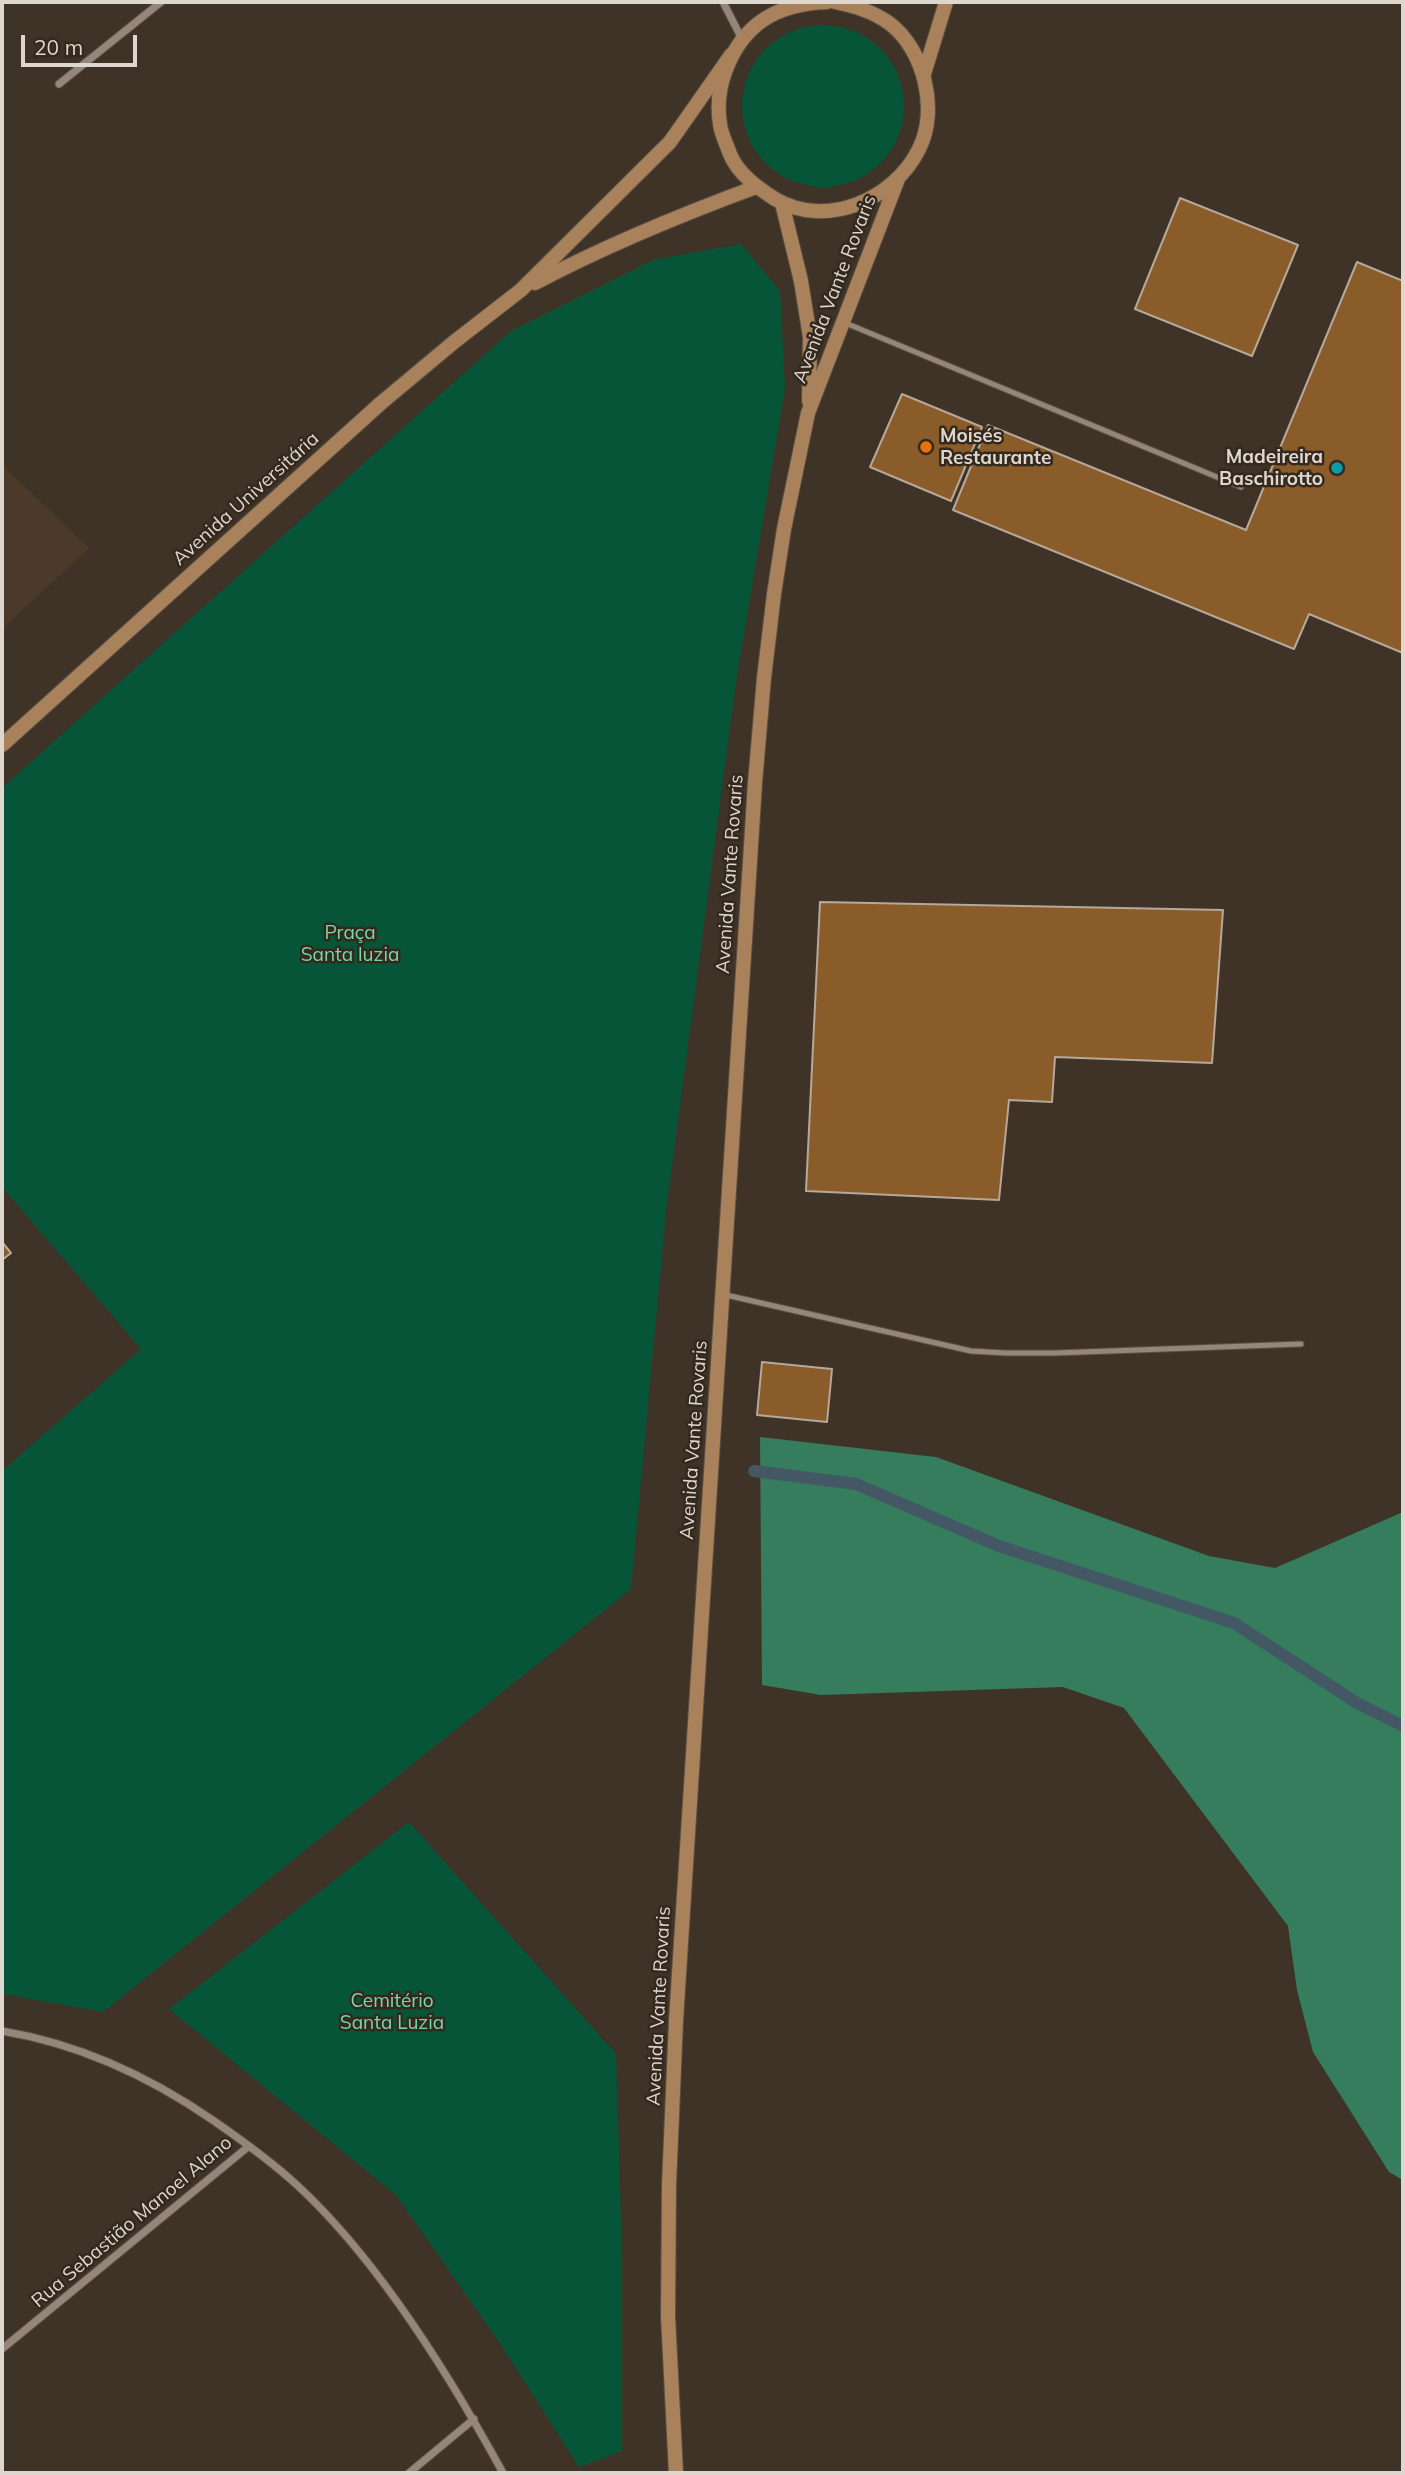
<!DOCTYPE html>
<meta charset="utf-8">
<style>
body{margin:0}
#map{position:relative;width:1405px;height:2475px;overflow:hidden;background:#3f3327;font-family:Mulish,sans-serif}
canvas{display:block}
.frame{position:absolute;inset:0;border:4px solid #ded7cf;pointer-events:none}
.scale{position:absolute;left:21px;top:35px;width:116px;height:32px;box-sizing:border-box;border:4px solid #ded7cf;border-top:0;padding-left:9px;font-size:21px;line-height:24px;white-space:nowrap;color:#ded7cf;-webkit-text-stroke:5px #35291e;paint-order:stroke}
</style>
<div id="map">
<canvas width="1405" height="2475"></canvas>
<div class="frame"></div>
<div class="scale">20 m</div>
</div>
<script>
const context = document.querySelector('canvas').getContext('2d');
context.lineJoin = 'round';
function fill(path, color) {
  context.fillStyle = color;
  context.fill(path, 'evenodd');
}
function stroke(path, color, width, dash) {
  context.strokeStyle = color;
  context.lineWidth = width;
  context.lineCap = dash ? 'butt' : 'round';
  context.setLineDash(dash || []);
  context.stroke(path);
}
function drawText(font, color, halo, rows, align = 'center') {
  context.font = font + ' Mulish,sans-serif';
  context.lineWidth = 5;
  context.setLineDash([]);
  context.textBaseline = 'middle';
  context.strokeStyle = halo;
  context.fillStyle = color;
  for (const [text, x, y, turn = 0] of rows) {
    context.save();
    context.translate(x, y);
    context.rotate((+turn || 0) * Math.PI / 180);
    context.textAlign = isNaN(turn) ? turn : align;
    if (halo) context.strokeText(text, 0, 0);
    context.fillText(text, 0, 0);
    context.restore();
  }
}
const built = new Path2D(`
 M2,465L89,548L2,629Z`);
const green = new Path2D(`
 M742 106a81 81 0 1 1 162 0a81 81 0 1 1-162 0Z
 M741,244L780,291L785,388L736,682L666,1211L631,1589L103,2012L2,1994V1471L141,1349L2,1187V788L511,331L653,260Z
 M409,1822L616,2054L622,2258V2451L579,2467L501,2345L396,2195L169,2009Z`);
const forest = new Path2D(`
 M760,1437L936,1457L1209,1556L1275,1568L1403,1512V2180L1389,2172L1313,2052L1297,1990L1288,1926L1124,1708L1063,1687L821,1695L762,1685Z`);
const stream = new Path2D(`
 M754,1471L856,1484L999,1546L1234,1623L1357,1703L1403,1726`);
const building = new Path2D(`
 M1180,198L1298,245L1252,356L1135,309Z
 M1357,262L1403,281V653L1309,614L1294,649L953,510L988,425L1246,530Z
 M902,394L982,427L951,501L870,467Z
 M820,902L1223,910L1212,1063L1055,1057L1052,1102L1009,1100L999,1200L806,1191Z
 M2,1242L11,1253L2,1260Z
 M762,1362L832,1369L827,1422L757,1415Z`);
const lane = new Path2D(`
 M843,322L1241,487
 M726,1295L971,1351L1006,1353H1055L1301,1344`);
const street = new Path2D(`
 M723,2L742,39
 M59,84L161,2
 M2,2031C80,2044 149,2076 214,2121C243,2141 272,2162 298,2186C379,2261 450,2376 503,2473
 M2,2349L249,2146
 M409,2473L474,2419`);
const secondary = new Path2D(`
 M827,2C777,4 743,23 725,72C719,89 717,106 720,124C721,134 727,145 730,154C738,174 758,188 775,199C826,229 894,200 919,149C939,110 924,49 889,23C872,11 854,6 835,2
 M924,74L946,2
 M782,203L801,281L810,337L809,401
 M535,283C607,245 680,215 756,187
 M2,745L381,403L454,342L521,290L670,142L731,55
 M676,2473L668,2316L669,2185L676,2021L755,783L764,678L774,594L784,529L808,413L898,179`);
const markers = [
 [926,447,7,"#e8710a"],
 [1337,468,7,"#0f9aa8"]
];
const streetNames = [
 ["Avenida Vante Rovaris",835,289,-69],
 ["Avenida Universitária",246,499,-42],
 ["Avenida Vante Rovaris",730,874,-86],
 ["Avenida Vante Rovaris",694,1440,-86],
 ["Avenida Vante Rovaris",659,2006,-87],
 ["Rua Sebastião Manoel Alano",132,2222,-40]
];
const poiNames = [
 ["Moisés",940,436],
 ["Restaurante",940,458],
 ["Madeireira",1323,457,"right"],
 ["Baschirotto",1323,479,"right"]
];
const parkNames = [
 ["Praça",350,933],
 ["Santa luzia",350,955],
 ["Cemitério",392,2001],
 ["Santa Luzia",392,2023]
];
fill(built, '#4b3a29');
fill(green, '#065538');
fill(forest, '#357d5c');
stroke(stream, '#435864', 12);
fill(building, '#895c29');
stroke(building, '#b6a89a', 2);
stroke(lane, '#5a5045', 7);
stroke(street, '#5a5045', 9);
stroke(secondary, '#5a5045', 16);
stroke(lane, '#948679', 5);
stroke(street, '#948679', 7);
stroke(secondary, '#a9825c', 14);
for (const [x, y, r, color] of markers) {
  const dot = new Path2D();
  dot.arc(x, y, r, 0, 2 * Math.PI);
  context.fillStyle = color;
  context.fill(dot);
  stroke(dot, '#35291e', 2.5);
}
drawText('19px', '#ded7cf', '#35291e', streetNames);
drawText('bold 19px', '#ded7cf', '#35291e', poiNames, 'left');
drawText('19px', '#73d9a8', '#35291e', parkNames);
</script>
